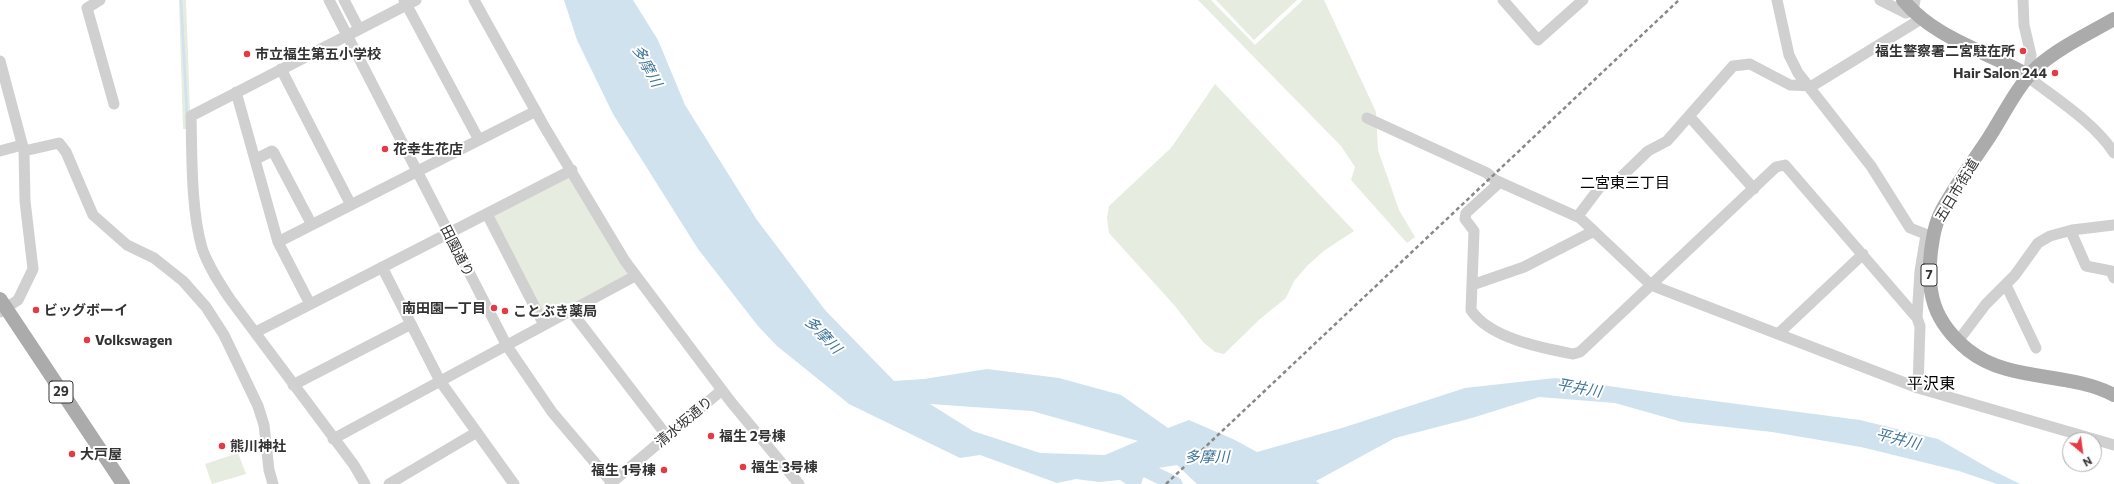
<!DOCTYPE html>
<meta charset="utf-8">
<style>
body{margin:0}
#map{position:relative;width:2114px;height:484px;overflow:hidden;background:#fff;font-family:Commissioner,sans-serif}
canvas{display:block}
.north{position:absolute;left:2062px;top:432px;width:40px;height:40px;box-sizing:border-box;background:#fff;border:1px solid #adadad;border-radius:50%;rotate:151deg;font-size:11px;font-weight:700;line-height:16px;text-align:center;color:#333}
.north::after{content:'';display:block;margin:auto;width:14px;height:18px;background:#e63946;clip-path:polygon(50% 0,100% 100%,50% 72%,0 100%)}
</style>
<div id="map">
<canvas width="2114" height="484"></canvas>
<div class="north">N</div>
</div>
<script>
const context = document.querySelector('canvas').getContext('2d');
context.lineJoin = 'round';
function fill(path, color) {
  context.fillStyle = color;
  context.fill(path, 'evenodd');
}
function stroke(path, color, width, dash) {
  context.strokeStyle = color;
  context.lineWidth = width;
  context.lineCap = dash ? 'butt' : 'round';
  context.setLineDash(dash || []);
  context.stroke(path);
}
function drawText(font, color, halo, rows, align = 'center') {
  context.font = font + ' Commissioner,"Noto Sans JP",sans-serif';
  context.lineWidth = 4;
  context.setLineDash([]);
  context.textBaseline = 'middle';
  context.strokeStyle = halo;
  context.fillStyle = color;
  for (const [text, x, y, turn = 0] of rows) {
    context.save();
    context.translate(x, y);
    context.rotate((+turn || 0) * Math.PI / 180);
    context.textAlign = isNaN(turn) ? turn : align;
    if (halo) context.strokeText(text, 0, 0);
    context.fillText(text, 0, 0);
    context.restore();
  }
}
const green = new Path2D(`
 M179,0H186L190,111V129H183Z
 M1198,0H1211L1255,45L1303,0H1324L1376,112L1378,150L1399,210L1415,237L1407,243L1351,180L1355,167L1341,146Z
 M1216,0H1297L1254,40Z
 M1215,84L1354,231L1325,250L1308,265L1294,281L1286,298L1260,319L1224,354L1215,352L1203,342L1175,306L1109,233L1107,218L1109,206L1171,148Z
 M571,173L632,274L546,322L491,213Z
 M238,453L246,474L212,484L205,464Z`);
const water = new Path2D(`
 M564,0H633L658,40L685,105L757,220L825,310L894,381L924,379L987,369L1059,378L1121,395L1168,428L1189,420L1235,440L1257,452L1342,428L1465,388L1555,378L1676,396L1860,420L1938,439L1992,470L2020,484H1997L1959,471L1861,447L1772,432L1682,422L1615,403L1539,397L1472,418L1395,438L1316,481L1320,484H1197L1177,465L1146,470L1141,484H1126L1120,480L1099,482L1076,479L1057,483L980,455L960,458L849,404L777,346L758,326L698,249L613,114L577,40ZM930,404L1032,411L1138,441L1105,455L1040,453L973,431Z`);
const stream = new Path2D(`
 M181,0L187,116`);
const river = new Path2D(`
 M1125,470H1146L1175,484`);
const minor = new Path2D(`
 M100,0L87,8L114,104
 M329,0L507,346L552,412L613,484
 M344,0L359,29
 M404,0L479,140
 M474,0L544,126L625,261L731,402L799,484
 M1503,0L1538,40L1583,0
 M1777,0L1789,55L1798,73L1871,166L1910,228L1933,237
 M1880,0L1906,13L1913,11L1915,0
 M2023,0L2024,25L2031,55L2028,77C2055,98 2095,123 2114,153
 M0,61L24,151L25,201L33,269L18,300L0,312
 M281,69L351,205
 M236,92L278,242L310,304
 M1689,116L1754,189
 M1367,118L1487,173L1495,180L1580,218L1651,285L1918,388L2114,445
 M0,151L22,145
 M24,151L59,143L66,152L93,215L127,245L154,258L183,281L206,307L224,335L258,406L264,425L269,470L273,484
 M256,159L272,151L274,153L312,225
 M1500,182L1466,213L1465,219L1474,231L1471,310C1489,338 1542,348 1573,354L1580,352L1776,167L1785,165L1917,318L1920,326L1918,388
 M487,214L544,325
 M1578,216L1603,183L1617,181L1648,151L1667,141L1733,66L1750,64L1790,85L1812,86L1921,19
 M2072,230V234L2086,266L2111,271L2114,278
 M278,242L536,111
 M382,267L440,381L514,484
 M1472,285L1524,267L1594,231
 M2006,285L2036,348
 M571,311L667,436
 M1917,318L1920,271L1926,235
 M256,332L572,170
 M1778,334L1863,254
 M1958,341L1986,304L2015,275L2038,243L2050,236L2072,230L2114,225
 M293,385L411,324
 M333,439L635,276
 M365,484L354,465L230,299C220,284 208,266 202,248C191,210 192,156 191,116L416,0
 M389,484L477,432
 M610,484L722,390`);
const major = new Path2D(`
 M1903,0C1934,37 1979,49 2020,71L2028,77
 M2114,19C2088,34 2060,47 2037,67C2017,86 2003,116 1988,139C1972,163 1955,186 1942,210C1935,223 1933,237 1931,251C1926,294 1934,322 1968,350C2009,383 2069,371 2114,395
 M0,299L123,484`);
const rail = new Path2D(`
 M1166,484L1679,0`);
const markers = [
 [2023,51,4,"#e63946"],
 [247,54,4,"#e63946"],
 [2055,73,4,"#e63946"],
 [385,149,4,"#e63946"],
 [494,308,4,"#e63946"],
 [36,310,4,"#e63946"],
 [505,311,4,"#e63946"],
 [87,340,4,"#e63946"],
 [711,436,4,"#e63946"],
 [222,446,4,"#e63946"],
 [72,454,4,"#e63946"],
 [743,467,4,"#e63946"],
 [664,470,4,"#e63946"]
];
const shields = [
 [1929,275,16],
 [61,392,24]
];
const shieldNames = [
 ["7",1929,275],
 ["29",61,392]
];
const poiNames = [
 ["福生警察署二宮駐在所",2015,51,"right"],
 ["市立福生第五小学校",255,54],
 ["Hair Salon 244",2047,73,"right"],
 ["花幸生花店",393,149],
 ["南田園一丁目",486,308,"right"],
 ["ビッグボーイ",44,310],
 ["ことぶき薬局",513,311],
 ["Volkswagen",95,340],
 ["福生 2号棟",719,436],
 ["熊川神社",230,446],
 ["大戸屋",80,454],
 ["福生 3号棟",751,467],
 ["福生 1号棟",656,470,"right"]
];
const streetNames = [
 ["五日市街道",1957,190,-59],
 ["田園通り",457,251,63],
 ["清水坂通り",684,422,-40]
];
const waterNames = [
 ["多摩川",647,66,62],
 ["多摩川",823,335,46],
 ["平井川",1579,388,10],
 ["平井川",1898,439,14],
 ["多摩川",1207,457]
];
const neighbourhoodNames = [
 ["二宮東三丁目",1625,183]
];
const quarterNames = [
 ["平沢東",1931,384]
];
fill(green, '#e6ecdf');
fill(water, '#cfe2ee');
stroke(stream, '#cfe2ee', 2.5);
stroke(river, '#cfe2ee', 15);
stroke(minor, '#d0d0d0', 11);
stroke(major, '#ababab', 14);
stroke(rail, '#888', 2.5, [4, 3]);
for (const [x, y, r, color] of markers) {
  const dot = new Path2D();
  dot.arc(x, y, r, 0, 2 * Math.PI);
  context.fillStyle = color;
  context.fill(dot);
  stroke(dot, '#fff', 1.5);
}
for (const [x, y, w] of shields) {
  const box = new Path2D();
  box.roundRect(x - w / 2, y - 11, w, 22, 3);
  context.fillStyle = '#fff';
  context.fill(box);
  stroke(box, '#333', 1);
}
drawText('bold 13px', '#333', null, shieldNames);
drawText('bold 14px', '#333', '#fff', poiNames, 'left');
drawText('14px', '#333', '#fff', streetNames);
drawText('italic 15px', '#3f7597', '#fff', waterNames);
drawText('15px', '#000', '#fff', neighbourhoodNames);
drawText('16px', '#000', '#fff', quarterNames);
</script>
